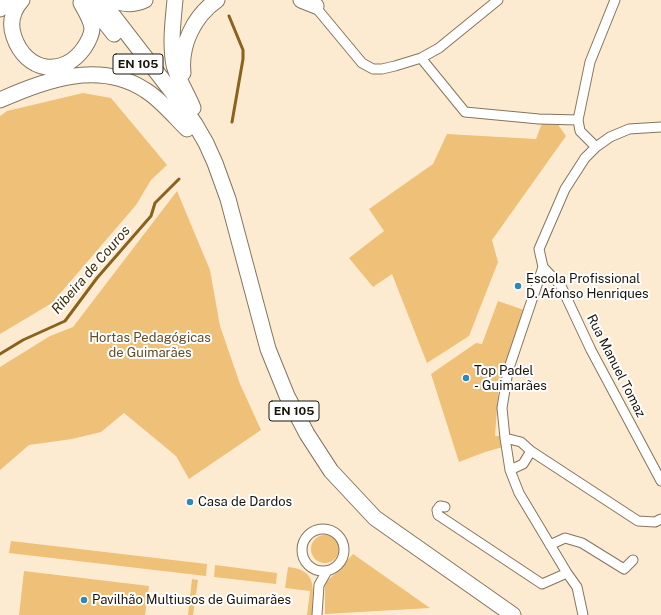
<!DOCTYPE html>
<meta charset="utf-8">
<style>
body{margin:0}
canvas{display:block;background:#fdebd1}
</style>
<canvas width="661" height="615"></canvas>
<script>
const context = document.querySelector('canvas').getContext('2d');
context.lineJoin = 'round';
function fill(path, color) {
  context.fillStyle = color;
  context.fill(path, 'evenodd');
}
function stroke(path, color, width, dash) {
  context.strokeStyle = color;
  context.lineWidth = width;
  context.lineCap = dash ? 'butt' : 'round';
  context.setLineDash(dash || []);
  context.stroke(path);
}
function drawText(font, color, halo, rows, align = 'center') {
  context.font = font + ' "Public Sans",sans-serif';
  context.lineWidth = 4;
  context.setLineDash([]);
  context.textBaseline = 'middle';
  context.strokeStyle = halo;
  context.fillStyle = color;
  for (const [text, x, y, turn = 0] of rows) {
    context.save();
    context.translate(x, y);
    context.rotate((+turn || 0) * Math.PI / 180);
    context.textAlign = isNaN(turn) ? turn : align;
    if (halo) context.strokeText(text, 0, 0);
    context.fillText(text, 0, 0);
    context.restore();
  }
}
const green = new Path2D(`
 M83,93L111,98L167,165L151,180L136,205L52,303L0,334V116L7,111Z
 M542,123H557L566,136L492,240L498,262L469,336L427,363L392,274L373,287L349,258L384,231L369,209L433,164L447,134L536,139Z
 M177,191L210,270L220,326L240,384L261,430L189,479L176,456L124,413L101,432L72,439L29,445L0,470V367L50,336L73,327Z
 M498,301L524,310L499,382L495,436H501L503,447L485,452L459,462L431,374L476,343L482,344Z
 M311 549a14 14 0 1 1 28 0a14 14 0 1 1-28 0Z
 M11,541L207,564L206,576L9,553Z
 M353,554L430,608L325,614V583L337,572Z
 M215,565L277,573L276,584L214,577Z
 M288,567C320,570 312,591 312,615H307L310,591L285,588Z
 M24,571L149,586L145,615H19Z
 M192,579L198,580L193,615H188Z`);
const stream = new Path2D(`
 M229,16L243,50V59L232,122
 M0,354L23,340L65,321L97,278L151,216L155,203L179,179`);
const minor = new Path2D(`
 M313,4L362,63L373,69H382L395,66L421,58L439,48L498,0
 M421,58L465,112L539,119L578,120
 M661,127L629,129L610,137L596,147L585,158L565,189L539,249L543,267L561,286L591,350L661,481
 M596,147L580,131L578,120L590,62L615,0
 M543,267L508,371L502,408L505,438L510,470L519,493L567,573L577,587L583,615
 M505,438L521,442L531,451L523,464L510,470
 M531,451L638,521L655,522L661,519
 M445,507L440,506L437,510L438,515L542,584L567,573
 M302 550a21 21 0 1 1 42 0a21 21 0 1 1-42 0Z
 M550,545L565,538L582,543L624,569L633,560
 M317,615L319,585L327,571`);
const trunk = new Path2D(`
 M22,0C12,11 9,23 14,37C26,72 63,78 84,48C88,42 92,35 92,28C91,19 85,10 81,3
 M87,0L114,34
 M101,0L176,97L195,124L206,143L215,163L228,199L268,349L287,396L307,434L331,471L375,518L513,615
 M114,0C124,5 134,5 145,0
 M175,0C173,21 170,44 174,65C178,80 187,93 193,108
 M301,0L316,6
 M0,9L10,0
 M183,73C180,45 194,16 217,0
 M0,100C45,80 99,60 145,90C159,98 175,117 187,129`);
const markers = [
 [518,286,4,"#2f89b7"],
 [466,378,4,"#2f89b7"],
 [190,502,4,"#2f89b7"],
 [84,600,4,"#2f89b7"]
];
const shields = [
 [138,64,50],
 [294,411,50]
];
const shieldNames = [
 ["EN 105",138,64],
 ["EN 105",294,411]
];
const poiNames = [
 ["Escola Profissional",526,279],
 ["D. Afonso Henriques",526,294],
 ["Top Padel",474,371],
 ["- Guimarães",474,386],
 ["Casa de Dardos",198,502],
 ["Pavilhão Multiusos de Guimarães",92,600]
];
const parkNames = [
 ["Hortas Pedagógicas",150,338],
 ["de Guimarães",150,353]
];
const streetNames = [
 ["Rua Manuel Tomaz",616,366,63]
];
const waterNames = [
 ["Ribeira de Couros",91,270,-49]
];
fill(green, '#efc077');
stroke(stream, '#89631e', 3);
stroke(minor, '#85755e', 11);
stroke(trunk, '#85755e', 17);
stroke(minor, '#fff', 9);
stroke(trunk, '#fff', 15);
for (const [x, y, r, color] of markers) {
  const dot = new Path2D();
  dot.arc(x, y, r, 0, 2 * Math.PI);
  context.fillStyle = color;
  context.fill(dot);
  stroke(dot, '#fff', 1.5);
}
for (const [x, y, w] of shields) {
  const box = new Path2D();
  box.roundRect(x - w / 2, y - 10, w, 20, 3);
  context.fillStyle = '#fff';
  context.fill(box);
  stroke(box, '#1a140a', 1);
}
drawText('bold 12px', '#1a140a', null, shieldNames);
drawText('13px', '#1a140a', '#fff', poiNames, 'left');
drawText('13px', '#624b26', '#fff', parkNames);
drawText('13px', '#1a140a', '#fff', streetNames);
drawText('italic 14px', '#422c04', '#fff', waterNames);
</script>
